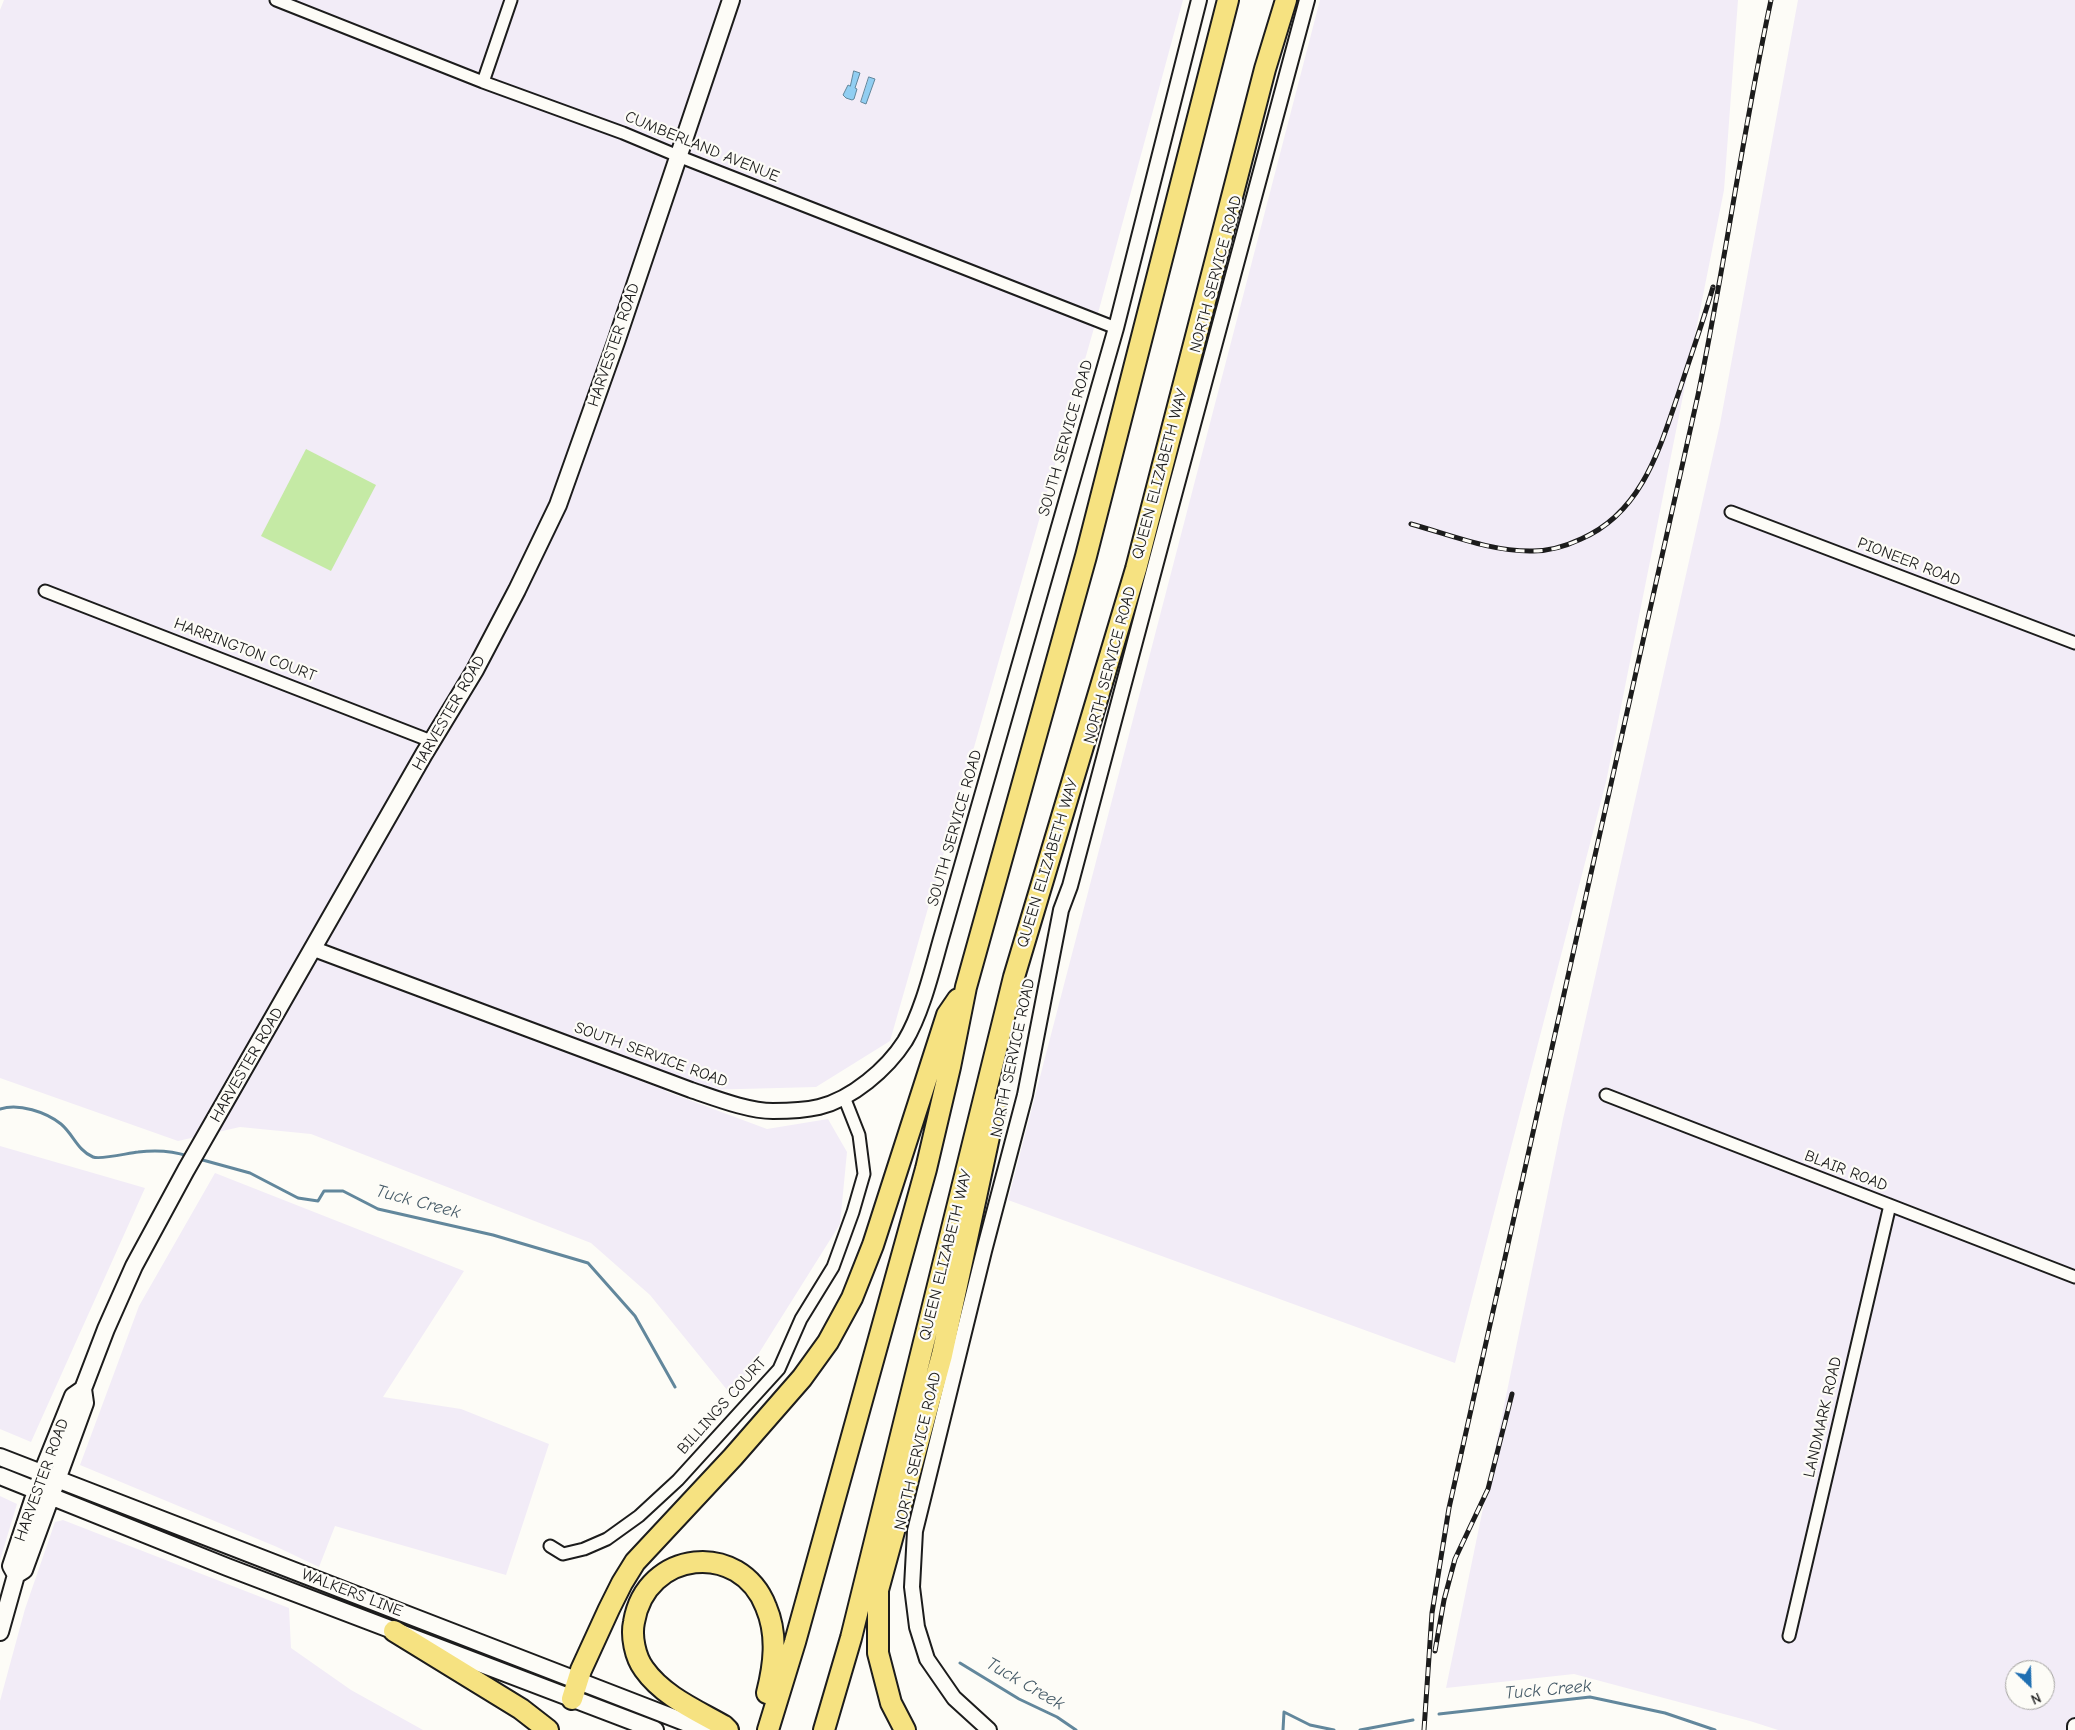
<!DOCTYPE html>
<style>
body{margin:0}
#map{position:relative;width:2075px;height:1730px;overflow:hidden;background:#fdfcf7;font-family:"Comic Neue",sans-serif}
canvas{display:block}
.north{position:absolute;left:2005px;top:1660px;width:50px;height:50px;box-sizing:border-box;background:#fdfcf7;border:1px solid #a3a29f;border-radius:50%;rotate:156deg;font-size:14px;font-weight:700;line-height:20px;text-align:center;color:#1c1c1c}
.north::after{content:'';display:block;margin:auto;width:18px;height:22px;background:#1f6fb2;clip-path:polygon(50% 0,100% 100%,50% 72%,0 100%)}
</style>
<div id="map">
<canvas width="2075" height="1730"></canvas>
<div class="north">N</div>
</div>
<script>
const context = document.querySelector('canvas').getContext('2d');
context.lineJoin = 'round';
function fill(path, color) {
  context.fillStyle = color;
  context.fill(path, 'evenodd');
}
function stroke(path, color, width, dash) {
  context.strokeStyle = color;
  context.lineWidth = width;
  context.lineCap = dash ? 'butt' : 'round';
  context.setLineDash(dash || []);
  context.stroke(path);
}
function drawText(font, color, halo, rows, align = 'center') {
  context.font = font + ' "Comic Neue",sans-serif';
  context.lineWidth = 4.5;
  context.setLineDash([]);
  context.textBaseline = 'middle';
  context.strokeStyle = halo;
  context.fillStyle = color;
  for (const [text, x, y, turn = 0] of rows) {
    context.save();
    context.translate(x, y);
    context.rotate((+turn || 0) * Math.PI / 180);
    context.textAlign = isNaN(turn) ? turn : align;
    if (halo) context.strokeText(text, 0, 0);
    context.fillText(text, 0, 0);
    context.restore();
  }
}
const built = new Path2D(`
 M4,0H1183L1094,328L890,1041L816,1087L665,1091L767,1129L828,1119L847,1152L840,1224L732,1396L650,1295L591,1243L311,1134L240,1127L178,1141L0,1078V10Z
 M1320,0H1738L1724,190L1606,782L1455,1363L1008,1200Z
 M1798,0H2075V1730H1778L1750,1721L1574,1674L1446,1688L1563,1119L1720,424ZM2015,1670H2045V1700H2015Z
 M0,1146L145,1188L31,1442L0,1429Z
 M215,1173L464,1271L383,1397L461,1409L549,1444L506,1575L335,1526L319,1567L277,1547L80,1465L139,1306Z
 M0,1496L17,1504L0,1560Z
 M63,1520L289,1608L291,1648L351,1690L423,1730H0V1701L25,1609L55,1522Z`);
const green = new Path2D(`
 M306,449L376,485L331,571L261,536Z`);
const water = new Path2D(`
 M854,71L860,73L855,88L857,89L854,99L852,100L846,98L843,95L848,85L850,86Z
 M869,77L875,79L866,104L861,102Z`);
const stream = new Path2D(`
 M0,1109C19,1103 46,1112 61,1124C73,1134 78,1151 93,1157C101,1160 128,1153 138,1152C154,1150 173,1151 188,1156
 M199,1159L250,1173L298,1198L318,1201L324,1191H343L378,1209L493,1235L588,1263L635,1316L675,1387
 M960,1663L1019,1699L1057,1717L1076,1730
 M1439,1714L1590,1697L1665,1713L1715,1730
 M1283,1730L1284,1712L1310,1725L1334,1730
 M1360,1730L1413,1720`);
const minor = new Path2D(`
 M276,0L483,82L623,133L678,156L1116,328
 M483,82L511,0
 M1731,512L2075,643
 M45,591L431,741
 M1606,1095L2075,1277
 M550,1546L563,1554L584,1549L607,1539L639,1516L678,1480L779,1369L801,1319L833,1267L853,1212L864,1174L859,1135L844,1097
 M1789,1636L1890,1205`);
const tertiary = new Path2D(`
 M314,949L691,1090C715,1098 748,1111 773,1111C786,1111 806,1110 819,1107C852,1099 887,1069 905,1041C923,1011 933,966 943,932L1116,328L1199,0
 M989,1730L954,1698L927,1659L917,1627L912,1587L915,1531L984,1251L1025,1095L1061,910L1070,886C1147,590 1229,296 1307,0
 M2075,1730V1726`);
const secondary = new Path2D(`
 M0,1457L705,1730
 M0,1476L227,1567L655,1730
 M16,1575L11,1566L42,1473L73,1396L83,1389
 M0,1632L16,1575L24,1570L85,1403L83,1389L106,1329L134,1266L186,1170L424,754L475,670L517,590L558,505L616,342L731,0`);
const motorway = new Path2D(`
 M394,1631L521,1709L548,1730
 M572,1699L581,1670L609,1609L622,1583L635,1562L733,1457L802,1378L828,1342L852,1298L873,1245L947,1015L958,999
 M728,1730L724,1726C696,1710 663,1696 644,1669C635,1657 631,1636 634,1622C646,1550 740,1540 766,1607C778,1635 774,1665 767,1693
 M768,1730L795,1642L926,1169L950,1067L966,987L1086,556L1228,0
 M824,1730L851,1638L1014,977L1136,569L1265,69L1286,0
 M905,1730L891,1703L878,1653V1590L942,1355L995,1109`);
const rail = new Path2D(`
 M1411,524C1451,535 1492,552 1533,551C1550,551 1566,546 1581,539C1643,512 1660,447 1680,389C1691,355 1703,322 1713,287
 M1435,1651L1444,1600L1455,1559L1488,1489L1512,1394
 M1424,1730L1432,1613L1449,1508L1698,395C1725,264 1743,131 1771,0`);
const streetNames = [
 ["CUMBERLAND AVENUE",702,147,22],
 ["NORTH SERVICE ROAD",1216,274,-75],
 ["HARVESTER ROAD",614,345,-71],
 ["SOUTH SERVICE ROAD",1066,438,-74],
 ["QUEEN ELIZABETH WAY",1160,474,-75],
 ["PIONEER ROAD",1909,562,21],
 ["HARRINGTON COURT",245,650,21],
 ["NORTH SERVICE ROAD",1110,665,-75],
 ["HARVESTER ROAD",449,713,-60],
 ["SOUTH SERVICE ROAD",955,828,-74],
 ["QUEEN ELIZABETH WAY",1048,863,-73],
 ["SOUTH SERVICE ROAD",651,1055,20],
 ["NORTH SERVICE ROAD",1013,1058,-78],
 ["HARVESTER ROAD",247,1065,-60],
 ["BLAIR ROAD",1846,1171,21],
 ["QUEEN ELIZABETH WAY",946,1255,-76],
 ["BILLINGS COURT",722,1406,-48],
 ["LANDMARK ROAD",1823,1417,-77],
 ["NORTH SERVICE ROAD",918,1451,-77],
 ["HARVESTER ROAD",42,1480,-70],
 ["WALKERS LINE",352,1593,21]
];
const waterNames = [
 ["Tuck Creek",418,1202,15],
 ["Tuck Creek",1025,1684,30],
 ["Tuck Creek",1548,1690,-5]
];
fill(built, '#f2ecf7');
fill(green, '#c5eaa5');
fill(water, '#91cef2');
stroke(water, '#62879c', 1);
stroke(stream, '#62879c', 3);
stroke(minor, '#1c1c1c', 15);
stroke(tertiary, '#1c1c1c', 18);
stroke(secondary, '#1c1c1c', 20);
stroke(motorway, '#1c1c1c', 24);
stroke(minor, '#fdfcf7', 11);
stroke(tertiary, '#fdfcf7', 14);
stroke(secondary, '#fdfcf7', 16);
stroke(motorway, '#f6e281', 20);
stroke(rail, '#1c1c1c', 5);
stroke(rail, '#fdfcf7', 3, [9]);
drawText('16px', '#1c1c1c', '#fdfcf7', streetNames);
drawText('italic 18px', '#455a67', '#fdfcf7', waterNames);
</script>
